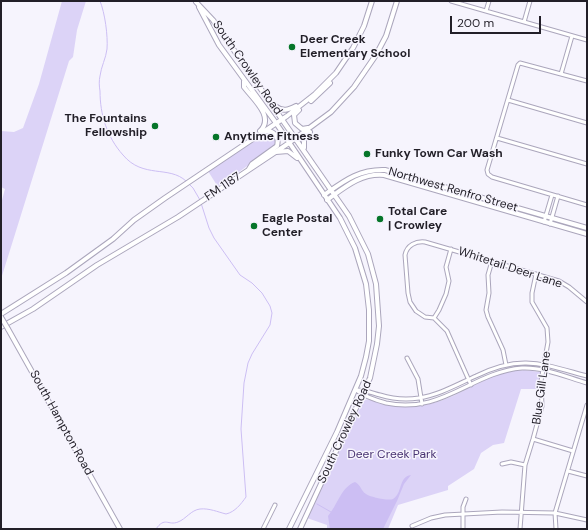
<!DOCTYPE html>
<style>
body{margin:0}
#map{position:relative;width:588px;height:530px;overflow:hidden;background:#f6f4fd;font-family:"DM Sans",sans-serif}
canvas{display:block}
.frame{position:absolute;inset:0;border:2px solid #221f28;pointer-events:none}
.scale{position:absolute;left:450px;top:16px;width:91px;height:18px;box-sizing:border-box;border:2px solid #221f28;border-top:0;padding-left:5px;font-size:12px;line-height:14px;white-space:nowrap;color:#221f28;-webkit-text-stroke:3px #f6f4fd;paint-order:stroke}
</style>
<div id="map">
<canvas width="588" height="530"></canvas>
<div class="frame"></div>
<div class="scale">200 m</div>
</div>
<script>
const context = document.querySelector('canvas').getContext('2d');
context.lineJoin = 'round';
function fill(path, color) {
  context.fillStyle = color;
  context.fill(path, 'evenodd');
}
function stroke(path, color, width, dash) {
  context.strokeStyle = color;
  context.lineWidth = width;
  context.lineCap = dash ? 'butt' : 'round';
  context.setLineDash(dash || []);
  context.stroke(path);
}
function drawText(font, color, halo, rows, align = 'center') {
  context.font = font + ' "DM Sans",sans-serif';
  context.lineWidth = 3;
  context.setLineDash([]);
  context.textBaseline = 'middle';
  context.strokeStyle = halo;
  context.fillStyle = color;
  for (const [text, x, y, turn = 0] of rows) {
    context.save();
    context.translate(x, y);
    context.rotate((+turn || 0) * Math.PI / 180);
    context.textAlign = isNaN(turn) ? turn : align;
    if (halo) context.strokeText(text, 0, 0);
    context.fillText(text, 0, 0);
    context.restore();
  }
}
const green = new Path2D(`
 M62,1H86L77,30L73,57L69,61L1,279V204L5,189L1,187V131L14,132L23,128L39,84Z
 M265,133C272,133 275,136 276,142L275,146L218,187L208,171Z
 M524,370L540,372L538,389H521L504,443L493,445L481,453L474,469L448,486V490L398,505L388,529H327V525L307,518L364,400C369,398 376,402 381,404C395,407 410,408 424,405C453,401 477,380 506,372C511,371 518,371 524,370Z`);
const water = new Path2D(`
 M411,475L404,484L397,501L383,529H330L328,516C337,506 341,487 355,482C361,485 361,491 366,494C370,497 388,501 393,499C403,493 398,477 411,475Z`);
const stream = new Path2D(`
 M100,1C105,13 108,36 107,49C106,58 101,67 100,76C99,80 99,86 100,91C100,115 107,137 123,155C143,179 169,165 186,181
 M188,183L193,188L200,200
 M317,504L331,512
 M156,529C165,516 168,526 178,522C186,519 191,510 200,509C209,508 218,512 226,514C235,512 241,504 246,497L241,429L244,383L248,363L252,354L270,325L272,313L270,306L262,293L252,283L240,275L214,238L209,228L201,203`);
const street = new Path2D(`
 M451,1L587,40
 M486,11L489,1
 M524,22L530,1
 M561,74L572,36
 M587,81L520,63L518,65L487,170L488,174L492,177L587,205
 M508,100L587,123
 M497,138L587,164
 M544,222L552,195
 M550,224L558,196
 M492,261L488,275L489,293L486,310L488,317L503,350L506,365
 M434,318L439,310L446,294L449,281L446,267L451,249
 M407,358L418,379L422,404
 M471,385L447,331L434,318L425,317L416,311L410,302L408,293L405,255C407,245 416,241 425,242L559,281L569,287L587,302
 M356,390C365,397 375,400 386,403C442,415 472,372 522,368C544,367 566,377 587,383
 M357,390C366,390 372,393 380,395C393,399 406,400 419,398C439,395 458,384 476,376C521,354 542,364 587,376
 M533,439L573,451
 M502,464L511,462L525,465
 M568,471L587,476
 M412,526L431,518L445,515L502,512L555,513L587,520
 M263,529L275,505
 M463,529V507L466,499
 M520,529L525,465L533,439L542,406L541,381L548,342L547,328L532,302V293L536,274
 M556,529L555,513L587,405`);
const secondary = new Path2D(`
 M196,2L213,20L349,216L368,254L376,284L379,326L377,344L370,378L300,529
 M199,7L219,45L276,123L340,218L355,248L366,284L369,310V341L366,357L361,376L337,432L289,529
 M244,81V87C253,99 275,117 260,131
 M311,101L330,83
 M275,106C283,112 288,110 296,106
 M299,110L294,115L295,123L302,129L308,128
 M304,148V137L310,132
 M276,152L288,151L297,158
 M249,169L252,164L277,146C279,139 276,133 269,131L264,132
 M324,195C344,181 359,169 385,170L587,228
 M327,200C345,187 361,173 384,175L587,234
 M1,314L66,273L113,239L134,220L165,198L287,116L315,94L336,73L353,48L364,26L372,1
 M1,327L33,309L97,265L178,217L289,143L331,112L354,87L376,55L386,36L397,1
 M8,329L120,529`);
const secondaryBridge = new Path2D(`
 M1,317L8,329`);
const markers = [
 [292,47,4,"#057529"],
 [155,126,4,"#057529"],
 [216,137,4,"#057529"],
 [367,154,4,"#057529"],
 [380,219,4,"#057529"],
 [254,226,4,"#057529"]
];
const poiNames = [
 ["Deer Creek",300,40],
 ["Elementary School",300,54],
 ["The Fountains",147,119,"right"],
 ["Fellowship",147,133,"right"],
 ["Anytime Fitness",224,137],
 ["Funky Town Car Wash",375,154],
 ["Total Care",388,212],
 ["| Crowley",388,226],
 ["Eagle Postal",262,219],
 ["Center",262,233]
];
const streetNames = [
 ["South Crowley Road",247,68,55],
 ["FM 1187",223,187,-34],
 ["Northwest Renfro Street",453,190,16],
 ["Whitetail Deer Lane",510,268,18],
 ["Blue Gill Lane",542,388,-82],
 ["South Hampton Road",61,423,61],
 ["South Crowley Road",345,432,-65]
];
const parkNames = [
 ["Deer Creek Park",392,455]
];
fill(green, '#dcd3f7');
fill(water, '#ccbef3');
stroke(stream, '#ccbef3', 1);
stroke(street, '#aba6bc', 5);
stroke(secondary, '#aba6bc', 6);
stroke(street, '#fff', 3);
stroke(secondary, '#fff', 4);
stroke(secondaryBridge, '#aba6bc', 6, []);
stroke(secondaryBridge, '#fff', 4);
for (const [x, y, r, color] of markers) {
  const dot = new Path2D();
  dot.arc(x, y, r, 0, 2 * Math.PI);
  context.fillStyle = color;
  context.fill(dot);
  stroke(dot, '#f6f4fd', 1.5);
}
drawText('bold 12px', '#221f28', '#f6f4fd', poiNames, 'left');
drawText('12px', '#221f28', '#f6f4fd', streetNames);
drawText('12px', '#493372', '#f6f4fd', parkNames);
</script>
